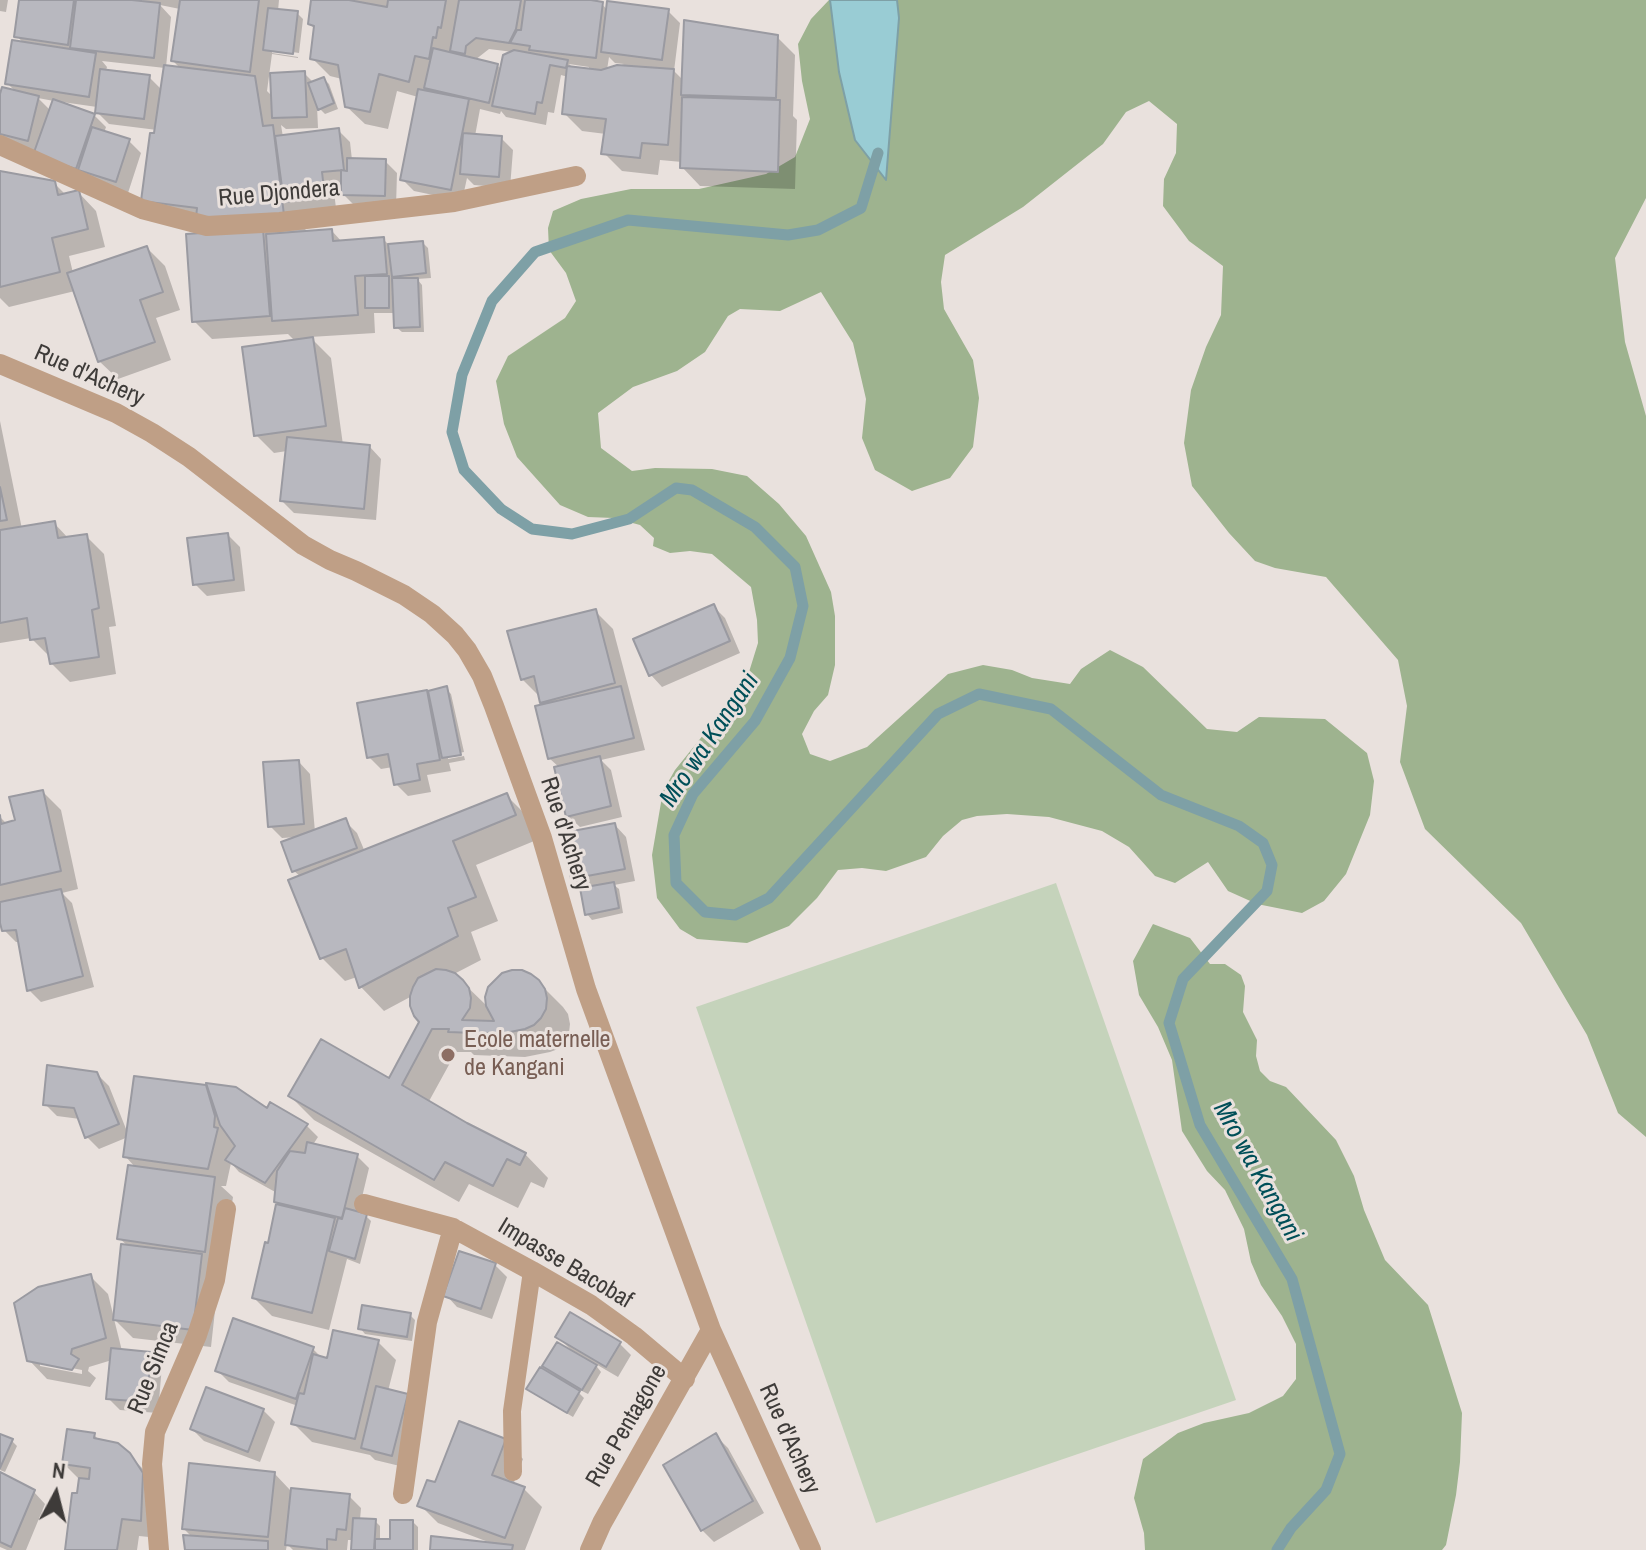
<!DOCTYPE html>
<style>
body{margin:0}
#map{position:relative;width:1646px;height:1550px;overflow:hidden;background:#e9e1dd;font-family:"Archivo Narrow",sans-serif}
canvas{display:block}
.north{position:absolute;left:16px;top:1454px;width:80px;height:80px;-webkit-text-stroke:6px #e9e1dd;paint-order:stroke;rotate:7deg;font-size:22px;font-weight:700;line-height:32px;text-align:center;color:#3e3b39}
.north::after{content:'';display:block;margin:auto;width:28px;height:36px;background:#3e3b39;clip-path:polygon(50% 0,100% 100%,50% 72%,0 100%)}
</style>
<div id="map">
<canvas width="1646" height="1550"></canvas>
<div class="north">N</div>
</div>
<script>
const context = document.querySelector('canvas').getContext('2d');
context.lineJoin = 'round';
function fill(path, color) {
  context.fillStyle = color;
  context.fill(path, 'evenodd');
}
function stroke(path, color, width, dash) {
  context.strokeStyle = color;
  context.lineWidth = width;
  context.lineCap = dash ? 'butt' : 'round';
  context.setLineDash(dash || []);
  context.stroke(path);
}
function drawText(font, color, halo, rows, align = 'center') {
  context.font = font + ' "Archivo Narrow",sans-serif';
  context.lineWidth = 6;
  context.setLineDash([]);
  context.textBaseline = 'middle';
  context.strokeStyle = halo;
  context.fillStyle = color;
  for (const [text, x, y, turn = 0] of rows) {
    context.save();
    context.translate(x, y);
    context.rotate((+turn || 0) * Math.PI / 180);
    context.textAlign = isNaN(turn) ? turn : align;
    if (halo) context.strokeText(text, 0, 0);
    context.fillText(text, 0, 0);
    context.restore();
  }
}
const green = new Path2D(`
 M1056,883L1236,1400L876,1523L696,1007Z`);
const forest = new Path2D(`
 M829,0H1646V198L1615,258L1625,342L1646,416V1137L1618,1113L1587,1035L1521,923L1425,829L1400,762L1407,706L1398,660L1326,577L1275,568L1255,561L1229,533L1192,486L1184,443L1191,390L1206,347L1221,315L1223,266L1189,241L1163,206L1164,179L1176,153L1177,124L1149,101L1126,112L1103,144L1023,207L945,255L941,282L944,309L973,360L979,398L973,447L950,478L912,491L875,470L862,438L866,399L853,343L821,292L780,311L740,309L728,316L705,352L677,371L633,387L598,413L601,448L632,471L655,468L712,469L747,476L779,504L806,536L831,592L835,616V665L828,695L814,711L802,734L810,754L830,761L867,747L948,674L983,665L1012,670L1032,678L1070,684L1081,669L1110,650L1143,667L1207,729L1237,732L1259,717L1325,719L1367,753L1374,781L1370,815L1346,874L1324,901L1302,913L1257,904L1228,891L1208,862L1175,883L1155,876L1129,847L1102,831L1049,817L1007,814L977,816L962,820L943,836L926,857L886,871L862,868L838,870L817,898L789,926L747,943L697,939L680,929L657,898L652,855L663,791L675,770L733,698L749,672L758,643L757,620L751,587L712,554L690,551L670,553L653,546L654,538L640,525L614,518L588,517L560,505L517,457L504,424L496,381L508,356L565,318L576,301L566,273L549,250L548,228L553,211L581,199L631,189H699L766,174L795,157L810,119L802,81L798,44L811,19Z
 M1153,924L1190,938L1210,964H1225L1241,975L1245,986L1243,1012L1257,1040L1256,1056L1260,1071L1270,1081L1286,1087L1336,1140L1354,1176L1364,1210L1385,1260L1428,1305L1462,1413L1460,1462L1456,1495L1446,1545L1442,1550H1145L1144,1533L1134,1498L1143,1459L1178,1433L1204,1423L1249,1413L1283,1396L1296,1379V1344L1282,1316L1261,1285L1251,1262L1244,1229L1225,1190L1207,1171L1182,1131L1172,1060L1158,1027L1139,995L1133,961Z`);
const water = new Path2D(`
 M830,0H897L899,18L886,180L855,140L839,72Z`);
const shadow = new Path2D(`
 M0,0H8L6,12L0,11Z
 M21,0H127L145,3L142,0H279L278,11L297,13L303,19L299,53L272,49V53L298,57V58L272,54L267,91L273,97L304,73L314,83L324,79L329,84L338,109L325,114L317,106L318,128L286,129L281,125L283,137L338,130L350,142L352,160L385,161L397,173L396,207L355,206L343,194V182L333,184L336,208L303,213L306,233L332,231L342,242L383,239L390,246L423,243L428,248L431,278L417,279L422,285L424,332H402L396,327V313H374L375,333L310,337L331,358L343,445L370,447L381,459L376,520L294,513L282,501L287,451L274,453L256,435L296,342L288,334L212,339L194,321L215,234L143,200L157,130L109,124L97,112V107L62,102L61,104L94,115L106,127L104,133L129,141L141,153L128,193L0,138V102L16,92L7,83L24,44L17,36ZM160,5L180,9L173,61L181,69L166,67L171,17ZM102,61L165,68L162,90L149,77L106,71L107,67ZM38,98L54,101L51,111Z
 M313,0H591L602,4L608,11H668L680,23L674,71L684,81L777,37L795,55L793,116L797,120L795,189L700,186L682,167V162L660,160L658,175L622,171L604,153L606,134L582,131L564,113L568,77L561,75L554,113L548,112L546,125L506,117L501,111L500,114L480,109L475,136L501,138L513,150L510,188L474,185L467,178L462,201L414,191L402,179L418,97L397,91L388,129L365,124L346,106L342,79L330,76L312,58L315,29L310,24ZM489,49L513,52L502,70L497,65L475,60ZM609,57L615,63L624,64L607,70ZM569,64L589,67L588,71L574,69Z
 M0,173L54,183L66,195L78,192L96,211L105,247L69,256L73,273L147,248L165,266L180,310L156,318L171,360L118,379L99,361L75,291L9,307L0,298Z
 M0,421L22,529L54,523L69,539L86,536L104,554L116,626L109,627L116,674L70,682L51,663L50,657L31,638L0,643Z
 M228,535L240,547L245,591L207,596L195,584Z
 M713,606L725,618L740,653L662,687L651,675Z
 M595,611L613,629L645,750L601,760L611,770L622,817L580,827L568,816L560,768L549,758L546,706L541,698L522,679Z
 M446,689L451,694L464,752L448,755V759L464,756L465,760L449,763L451,771L427,775L431,792L408,796L396,784L393,767L381,769L369,757L426,692L431,697Z
 M299,762L310,774L315,832L345,821L357,833L365,852L507,796L531,820L539,839L476,865L498,921L471,932L481,960L454,974L488,1007L538,982L563,1007L568,1014L570,1024L569,1033L565,1042L558,1049L550,1052L525,1057L474,1055L471,1052H456L428,1103L525,1154L548,1178L544,1188L531,1182L518,1208L469,1184L459,1202L314,1120L290,1096L389,1080L421,1021L412,996L384,1011L361,987L357,977L345,981L321,957L301,877L294,871L298,837L282,838L270,826Z
 M43,792L61,810L78,889L62,893L72,903L94,987L41,1002L29,990L20,942H16L4,930L0,916V817L7,824L17,822Z
 M615,825L626,837L635,881L614,885L619,889L623,913L592,920L587,914L582,887L573,878Z
 M96,1073L109,1086L128,1134L205,1087L212,1094L268,1111L307,1126L318,1137L312,1146L357,1156L369,1168L358,1214L366,1216L371,1221L360,1264L347,1259L329,1330L272,1316L254,1298L283,1207L276,1201L277,1193L239,1172L231,1163L226,1186H221L233,1197L222,1269L219,1274L211,1347L133,1338L114,1319L122,1351L150,1354L162,1365L158,1413L120,1410L108,1398L112,1360L89,1367L88,1371L96,1378L90,1387L47,1379L29,1360L90,1276L108,1294L114,1318L129,1247L119,1238L136,1168L125,1156L128,1137L99,1149L87,1137L80,1119L57,1116L45,1104ZM40,1362L82,1370V1374L40,1366Z
 M495,1265L507,1277L492,1319L457,1307L446,1295Z
 M410,1315L415,1320L412,1341L365,1334L360,1328Z
 M558,1337L619,1343L631,1355L618,1377L594,1363L601,1372L588,1394L572,1386L584,1398L573,1417L534,1394L529,1389L556,1377L545,1366L572,1351Z
 M378,1342L396,1360L388,1391L407,1396L404,1467L375,1460L370,1455L312,1442L294,1424L298,1406L229,1382L217,1370L313,1349L323,1359L328,1360Z
 M263,1410L275,1422L260,1462L204,1441L192,1429Z
 M94,1435L100,1441L129,1455L148,1474L159,1538L139,1536L137,1550H67L80,1480L64,1464Z
 M0,1436L12,1441L17,1446L5,1472L0,1470Z
 M716,1436L728,1448L764,1513L714,1542L702,1530Z
 M505,1441L523,1459L513,1485L524,1489L542,1507L525,1550H432L491,1543L438,1523L420,1505L437,1485Z
 M274,1473L290,1490L349,1496L361,1508L360,1520L375,1521L380,1526V1541H391L413,1522L418,1527V1550H353V1540H348L347,1550H293L287,1544L286,1550H187L193,1538L184,1529Z
 M0,1474L34,1492L45,1504L26,1550H7L0,1547Z`);
const stream = new Path2D(`
 M878,153L861,208L818,230L788,235L628,220L535,252L492,301L462,375L452,432L464,470L501,509L532,529L572,534L629,519L676,488L692,490L755,527L795,567L803,606L790,658L755,721L693,794L674,835L676,883L705,912L735,915L769,898L938,714L979,694L1051,709L1161,795L1239,826L1263,843L1272,865L1267,891L1183,979L1169,1023L1200,1125L1292,1279L1340,1454L1326,1490L1291,1528L1277,1550`);
const building = new Path2D(`
 M19,0H74L68,45L14,37Z
 M76,0H132L160,3L154,58L70,48Z
 M180,0H259L250,72L171,61Z
 M311,0H349L387,7L388,0H446L441,28L438,27L436,38L433,37L429,59L415,56L409,82L379,74L370,112L345,107L338,65L310,59L314,26L308,24Z
 M459,0H521L516,29L509,43L476,38L466,46L465,54L450,51Z
 M525,0H591L603,2L596,58L529,50L530,46L510,43L517,30H521Z
 M607,1L669,9L662,60L601,52Z
 M268,8L298,11L293,54L263,50Z
 M684,20L778,35L776,98L681,95Z
 M12,40L96,53L89,97L5,84Z
 M433,48L498,64L489,103L424,88Z
 M514,50L568,60L566,68L550,65L542,103L537,102L535,114L492,106L503,55Z
 M164,65L255,76L263,126L273,125L284,215L196,218L197,208L141,201L150,133H154Z
 M617,65L674,69L668,145L642,143L640,158L601,154L606,119L562,114L567,66L601,70Z
 M100,69L150,75L144,119L95,113Z
 M305,71L307,117L272,118L270,73Z
 M324,77L334,103L318,110L308,83Z
 M2,87L39,96L28,141L0,134V94Z
 M418,89L469,99L451,190L400,180Z
 M682,97L780,100L778,172L680,168Z
 M53,99L95,114L76,169L33,155Z
 M92,127L130,139L116,182L78,170Z
 M339,128L344,170L322,172L325,197L284,202L275,136Z
 M463,133L502,136L499,177L460,174Z
 M347,158L386,159L385,196L341,195V170L347,171Z
 M0,171L55,181L58,195L79,190L88,229L52,238L60,272L0,287Z
 M263,229L270,316L192,322L186,234Z
 M332,229L333,241L384,237L387,274L355,276L358,315L272,321L266,234Z
 M423,241L426,273L392,277L388,244Z
 M147,246L163,292L140,300L155,342L98,362L67,273Z
 M365,276H389V308H365Z
 M392,278H418L420,327L394,328Z
 M313,337L326,426L254,436L242,347Z
 M287,437L370,445L364,509L280,501Z
 M0,487L7,520L0,521Z
 M55,521L58,538L87,534L99,608L92,610L99,657L50,664L45,638L30,640L27,618L0,623V530Z
 M228,533L234,580L193,585L187,538Z
 M714,604L730,641L649,676L633,639Z
 M596,609L615,683L540,703L534,676L521,680L507,631Z
 M447,686L461,755L442,758L428,691Z
 M621,686L634,738L548,759L535,706Z
 M427,690L440,760L417,764L420,780L394,785L388,754L367,758L357,703Z
 M600,756L611,806L566,817L554,767Z
 M299,760L304,824L268,827L263,762Z
 M43,790L61,871L0,885V815L1,824L15,820L9,797Z
 M507,793L516,815L453,841L476,897L448,908L458,936L359,988L346,949L320,959L288,880Z
 M346,818L357,848L292,872L281,842Z
 M615,823L625,869L571,879L562,833Z
 M614,882L619,908L585,915L580,888Z
 M61,889L83,976L27,991L16,930L2,931L0,923V902Z
 M436,969L446,970L455,973L463,980L469,988L471,998L470,1008L462,1020L494,1021L486,1006L485,997L488,987L502,973L512,970H522L531,974L539,980L545,989L547,998L546,1009L541,1018L534,1025L525,1029L500,1034L448,1032L449,1029H432L402,1085L467,1123L526,1153L520,1165L507,1159L493,1186L445,1162L434,1180L288,1096L321,1039L389,1078L419,1022L414,1016L410,1006V996L413,987L418,978Z
 M47,1065L97,1072L119,1124L85,1138L74,1108L43,1105Z
 M134,1076L206,1085L215,1116L214,1127L218,1128L208,1169L123,1157Z
 M206,1083L236,1087L267,1108L270,1102L308,1124L265,1183L225,1160L235,1146L220,1125Z
 M307,1142L358,1154L342,1218L274,1202L277,1171L290,1151L305,1153Z
 M128,1165L215,1177L205,1252L117,1239Z
 M276,1204L335,1218L312,1313L252,1298L265,1242L268,1243Z
 M345,1208L367,1214L355,1259L329,1251L338,1218L342,1219Z
 M121,1244L202,1254L193,1330L113,1320Z
 M459,1251L496,1263L481,1309L443,1296Z
 M91,1274L106,1338L72,1349L71,1354L79,1359L72,1370L27,1361L14,1303L38,1287Z
 M362,1305L411,1313L407,1337L358,1329Z
 M570,1312L621,1342L606,1367L555,1337Z
 M233,1318L314,1347L296,1399L215,1371Z
 M333,1330L379,1340L355,1439L291,1424L299,1393L304,1394L313,1354L327,1358Z
 M557,1342L597,1365L582,1390L542,1366Z
 M111,1348L151,1352L147,1402L106,1399Z
 M540,1367L580,1391L567,1413L526,1389Z
 M376,1386L408,1394L392,1456L361,1448Z
 M206,1387L264,1409L248,1452L190,1429Z
 M459,1421L506,1439L492,1475L525,1487L505,1538L417,1506L427,1480L435,1482Z
 M67,1429L95,1433L94,1438L118,1443L130,1453L143,1473L141,1521L122,1519L117,1550H65L72,1493H77L79,1478L89,1479L90,1468L62,1464Z
 M716,1433L753,1501L701,1531L663,1465Z
 M0,1434L13,1439L0,1468Z
 M189,1463L275,1472L268,1537L182,1529Z
 M0,1472L35,1490L11,1547L0,1542Z
 M291,1488L350,1494L346,1530L337,1529L336,1540L327,1539V1550L285,1545Z
 M353,1518L376,1519L374,1550H351Z
 M390,1520H413V1550H375V1539H390Z
 M183,1535L268,1541V1550H185Z
 M431,1536L513,1545L512,1550H430Z`);
const lane = new Path2D(`
 M513,1472L512,1411L532,1271`);
const street = new Path2D(`
 M0,145L142,209L207,226L280,222L454,202L576,176
 M0,364L116,413L152,433L189,457L303,545L330,560L356,571L404,595L432,614L455,635L467,650L482,676L494,706L542,838L586,989L711,1330L811,1550
 M364,1204L453,1228L532,1271L591,1305L634,1336L685,1379
 M403,1494L427,1322L453,1228
 M159,1550L152,1464L155,1432L197,1335L215,1280L226,1209
 M590,1550L602,1523L711,1330`);
const markers = [
 [448,1055,8,"#8d6e63"]
];
const streetNames = [
 ["Rue Djondera",279,194,-5],
 ["Rue d'Achery",89,376,24],
 ["Rue d'Achery",565,834,72],
 ["Impasse Bacobaf",565,1264,31],
 ["Rue Simca",154,1368,-68],
 ["Rue Pentagone",627,1426,-60],
 ["Rue d'Achery",789,1439,66]
];
const educationNames = [
 ["Ecole maternelle",464,1041],
 ["de Kangani",464,1069]
];
const waterNames = [
 ["Mro wa Kangani",710,740,-56],
 ["Mro wa Kangani",1257,1172,61]
];
fill(green, '#c5d3bb');
fill(forest, '#9eb38f');
fill(water, '#99ccd4');
stroke(water, '#7ea0a6', 2);
fill(shadow, '#0003');
stroke(stream, '#7ea0a6', 11);
fill(building, '#b8b8bf');
stroke(building, '#9a9aa1', 2);
stroke(lane, '#bf9f86', 18);
stroke(street, '#bf9f86', 20);
for (const [x, y, r, color] of markers) {
  const dot = new Path2D();
  dot.arc(x, y, r, 0, 2 * Math.PI);
  context.fillStyle = color;
  context.fill(dot);
  stroke(dot, '#e9e1dd', 3);
}
drawText('24px', '#3e3b39', '#e9e1dd', streetNames);
drawText('24px', '#785e54', '#e9e1dd', educationNames, 'left');
drawText('italic 26px', '#004f58', '#e9e1dd', waterNames);
</script>
